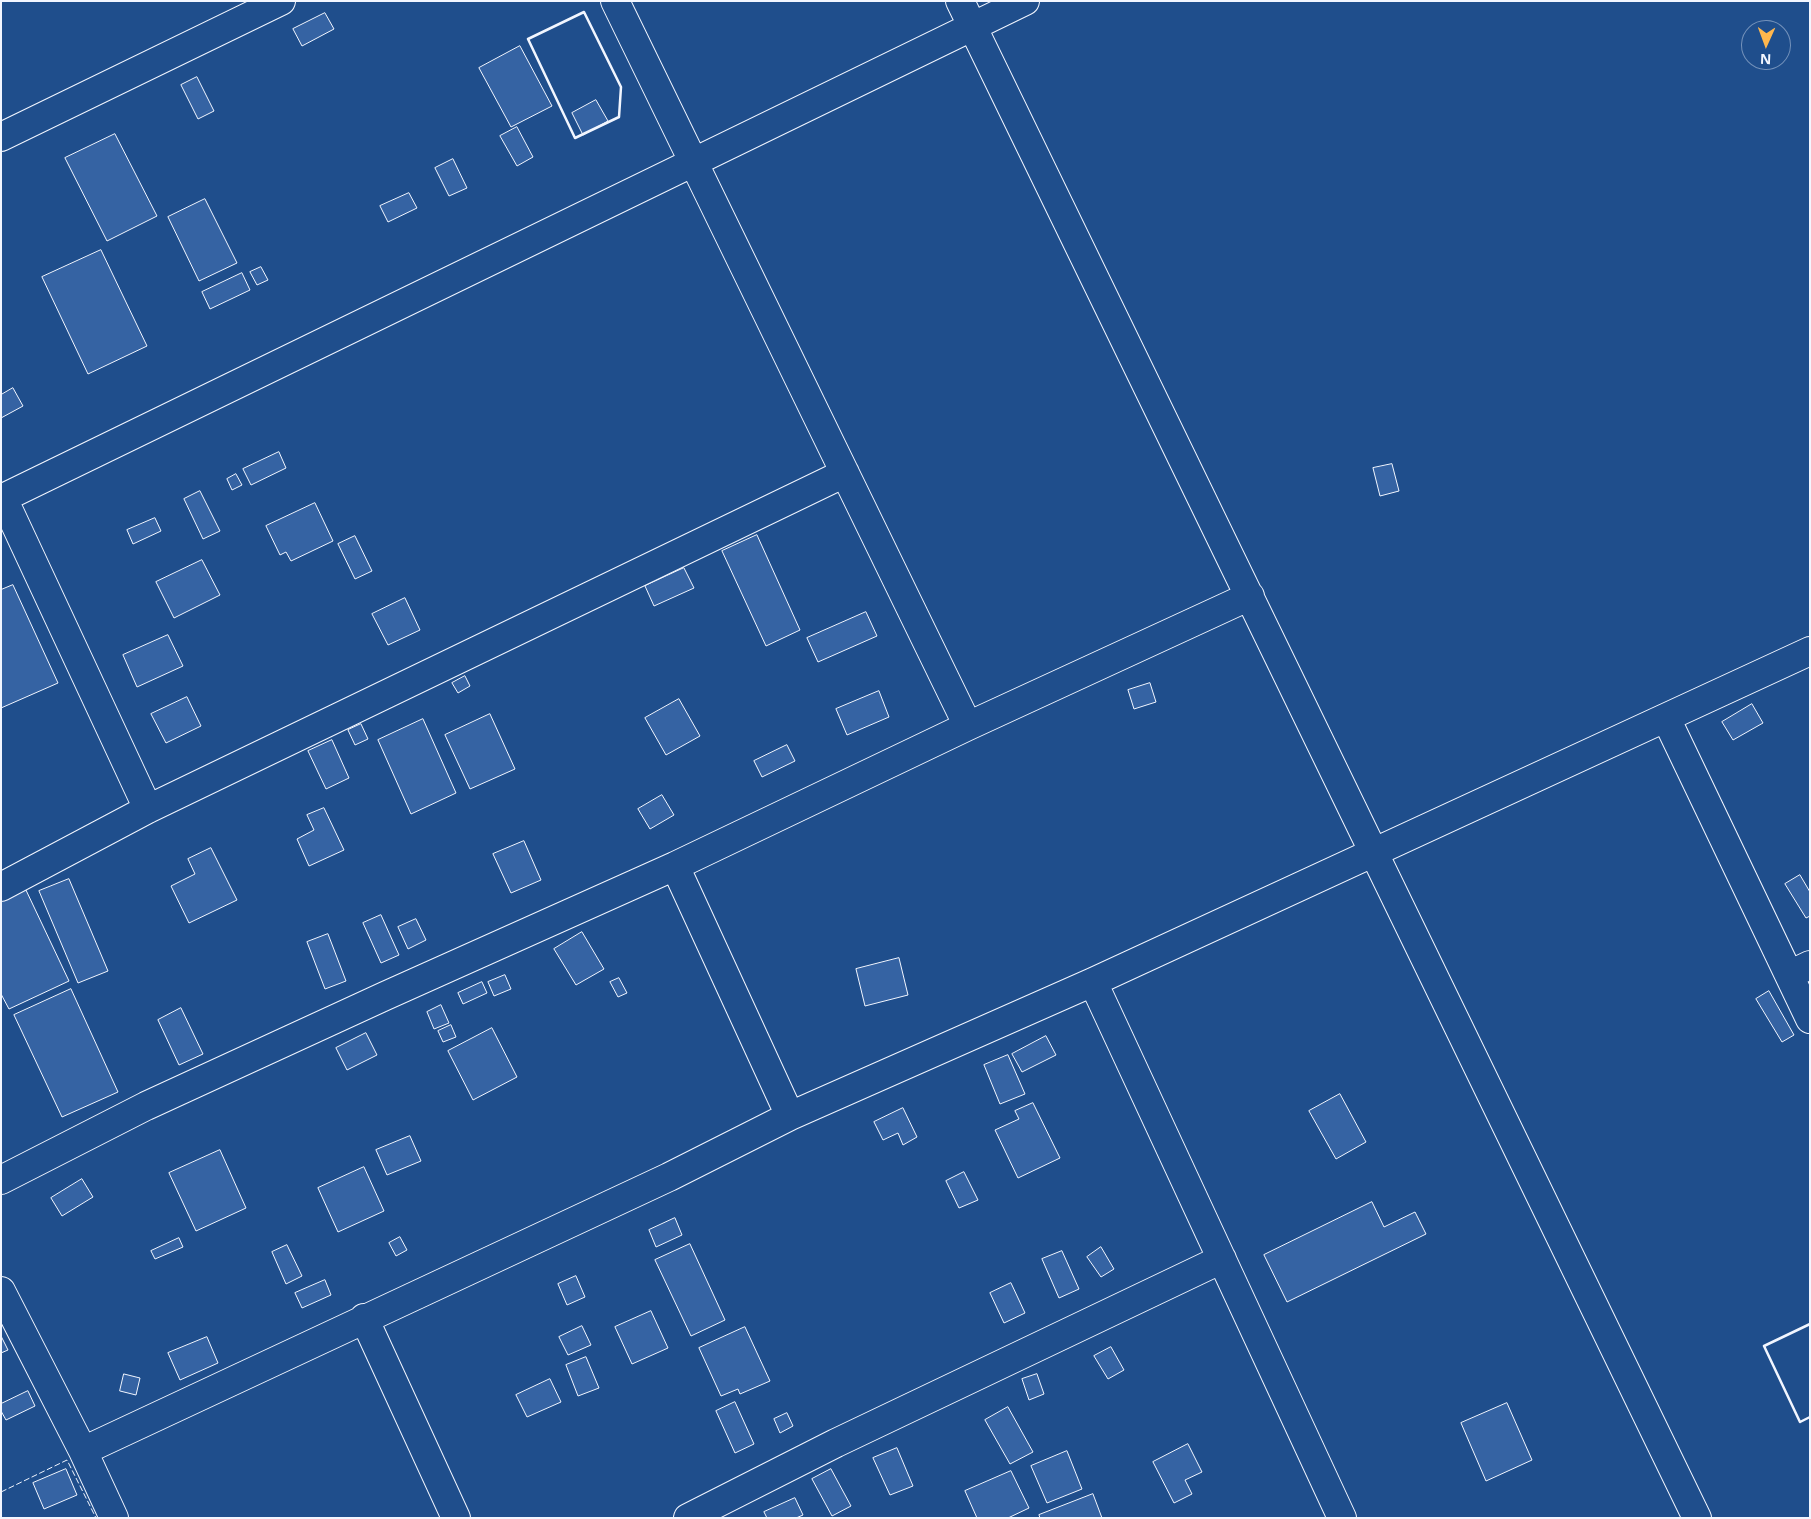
<!DOCTYPE html>
<style>
body{margin:0}
#map{position:relative;width:1811px;height:1519px;overflow:hidden;background:#1f4e8c;font-family:"Open Sans",sans-serif}
canvas{display:block}
.frame{position:absolute;inset:0;border:2px solid #f2f6ff;pointer-events:none}
.north{position:absolute;left:1741px;top:20px;width:50px;height:50px;box-sizing:border-box;background:#1f4e8c;border:1px solid #7391ba;border-radius:50%;rotate:182deg;font-size:14px;font-weight:700;line-height:20px;text-align:center;color:#f2f6ff}
.north::after{content:'';display:block;margin:auto;width:18px;height:22px;background:#ffb74d;clip-path:polygon(50% 0,100% 100%,50% 72%,0 100%)}
</style>
<div id="map">
<canvas width="1811" height="1519"></canvas>
<div class="frame"></div>
<div class="north">N</div>
</div>
<script>
const context = document.querySelector('canvas').getContext('2d');
context.lineJoin = 'round';
function fill(path, color) {
  context.fillStyle = color;
  context.fill(path, 'evenodd');
}
function stroke(path, color, width, dash) {
  context.strokeStyle = color;
  context.lineWidth = width;
  context.lineCap = dash ? 'butt' : 'round';
  context.setLineDash(dash || []);
  context.stroke(path);
}
const building = new Path2D(`
 M325,13L334,29L302,46L293,29Z
 M520,46L552,106L511,127L479,68Z
 M197,77L214,111L198,119L181,85Z
 M596,100L608,121L583,135L572,113Z
 M517,127L533,157L517,166L500,136Z
 M115,134L157,216L107,241L65,158Z
 M453,159L467,188L449,196L435,168Z
 M409,193L417,208L388,222L380,206Z
 M205,199L237,263L199,281L168,217Z
 M101,250L147,346L88,374L42,277Z
 M261,267L268,280L257,285L250,272Z
 M242,273L250,290L210,309L202,292Z
 M13,388L23,406L1,418V395Z
 M279,452L286,468L251,485L243,469Z
 M1392,464L1399,491L1380,496L1373,468Z
 M236,474L242,485L232,490L227,479Z
 M200,491L220,531L203,539L184,499Z
 M315,503L333,541L291,561L286,552L280,555L266,526Z
 M155,518L161,531L133,544L127,530Z
 M757,535L800,630L766,646L722,551Z
 M355,536L372,571L355,579L338,544Z
 M202,560L220,595L174,618L156,582Z
 M684,568L694,588L654,606L645,586Z
 M13,585L58,683L1,708V590Z
 M405,598L420,630L388,645L372,614Z
 M866,612L877,636L818,662L807,638Z
 M168,635L183,666L137,687L123,655Z
 M465,676L470,686L458,693L452,683Z
 M1150,683L1156,702L1134,709L1128,690Z
 M879,691L889,717L847,735L836,709Z
 M187,697L201,726L166,743L151,714Z
 M679,699L700,736L666,755L645,718Z
 M1752,704L1763,723L1733,740L1722,722Z
 M490,714L515,769L470,789L445,735Z
 M423,719L456,793L411,814L378,740Z
 M361,724L368,739L355,745L348,730Z
 M332,740L349,778L326,789L308,751Z
 M787,745L795,761L762,777L754,761Z
 M662,795L674,815L650,829L638,809Z
 M324,808L344,850L309,866L297,839L314,830L307,815Z
 M524,841L541,880L511,893L493,854Z
 M211,848L237,900L189,923L171,886L195,874L188,859Z
 M1800,875L1810,892V916L1806,918L1785,884Z
 M69,879L108,971L78,983L39,891Z
 M25,888L69,981L9,1009L1,994V899Z
 M381,915L399,955L381,963L363,923Z
 M416,919L426,940L408,949L398,927Z
 M582,932L604,969L576,985L554,949Z
 M328,934L346,981L325,989L307,942Z
 M899,958L908,995L865,1006L856,969Z
 M505,975L511,989L494,996L488,982Z
 M619,978L627,993L618,997L610,982Z
 M482,982L487,993L463,1004L458,993Z
 M71,989L118,1092L62,1117L14,1015Z
 M1769,991L1794,1035L1782,1042L1756,999Z
 M441,1005L449,1023L434,1029L427,1012Z
 M181,1008L203,1054L179,1065L158,1020Z
 M451,1025L456,1037L443,1042L438,1031Z
 M492,1028L517,1077L473,1100L448,1051Z
 M366,1033L377,1055L347,1070L336,1048Z
 M1046,1036L1056,1055L1022,1072L1012,1054Z
 M1008,1055L1025,1094L1000,1104L984,1065Z
 M1340,1094L1366,1142L1336,1159L1309,1111Z
 M1033,1103L1060,1158L1018,1178L995,1130L1019,1119L1015,1111Z
 M903,1108L917,1137L903,1145L898,1133L883,1140L874,1122Z
 M410,1136L421,1161L387,1175L376,1150Z
 M220,1150L246,1208L196,1231L169,1173Z
 M364,1167L384,1211L338,1232L318,1188Z
 M964,1172L978,1200L959,1208L946,1181Z
 M82,1179L93,1197L62,1216L51,1198Z
 M1372,1202L1384,1227L1415,1212L1426,1234L1287,1302L1264,1255Z
 M675,1218L682,1235L656,1247L649,1230Z
 M400,1237L407,1250L396,1256L389,1243Z
 M179,1238L183,1247L155,1259L151,1251Z
 M690,1244L725,1320L691,1336L655,1260Z
 M287,1245L302,1276L286,1284L272,1252Z
 M1101,1247L1114,1269L1101,1277L1087,1257Z
 M1062,1251L1079,1289L1059,1298L1042,1259Z
 M576,1276L585,1297L567,1305L558,1284Z
 M325,1280L331,1295L302,1308L295,1293Z
 M1011,1283L1025,1313L1004,1323L990,1293Z
 M651,1311L668,1348L632,1364L615,1327Z
 M582,1326L591,1345L568,1355L559,1337Z
 M745,1327L770,1381L740,1394L738,1389L721,1396L699,1348Z
 M1,1336L8,1350L1,1353Z
 M207,1337L218,1363L180,1380L168,1353Z
 M1111,1347L1124,1370L1108,1379L1094,1356Z
 M586,1357L599,1388L578,1396L566,1365Z
 M124,1374L140,1378L136,1395L120,1391Z
 M1037,1374L1044,1394L1029,1400L1022,1379Z
 M550,1379L561,1402L527,1417L516,1395Z
 M28,1391L35,1406L6,1420L1,1411V1404Z
 M735,1402L754,1444L735,1453L716,1411Z
 M1507,1403L1532,1460L1486,1481L1461,1423Z
 M1008,1407L1033,1452L1010,1464L985,1420Z
 M787,1413L793,1426L780,1433L774,1419Z
 M1188,1444L1202,1472L1185,1480L1192,1494L1174,1503L1153,1462Z
 M897,1448L913,1486L890,1495L873,1458Z
 M1067,1451L1082,1489L1047,1503L1031,1466Z
 M66,1469L77,1495L44,1509L33,1483Z
 M831,1469L851,1506L832,1516L812,1479Z
 M1011,1471L1029,1508L1008,1518H977L965,1491Z
 M1093,1494L1102,1518H1040L1039,1515Z
 M795,1498L803,1515L796,1518H767L764,1512Z`);
const minor = new Path2D(`
 M615,1L968,726
 M960,1L1697,1518
 M1,137L281,1
 M3,498L148,809
 M1,499L1025,1
 M1666,718L1810,1019
 M675,866L790,1116
 M1,887L148,809L845,473
 M1789,975L1810,965
 M1093,982L1342,1518
 M1,1180L146,1106L385,996L675,866L968,726L1250,596
 M1,1291L83,1451L114,1518
 M364,1318L456,1518
 M83,1451L669,1177L790,1116L1093,982L1810,651
 M688,1518L836,1443L1222,1259`);
const fence = new Path2D(`
 M1,1492L67,1460L96,1518`);
const wall = new Path2D(`
 M584,12L621,87L619,117L575,138L528,39Z
 M1810,1324L1764,1346L1800,1422L1810,1417`);
fill(building, '#3563a3');
stroke(building, '#f2f6ff', 1);
stroke(minor, '#f2f6ff', 30);
stroke(minor, '#1f4e8c', 28);
stroke(fence, '#f2f6ff', 1, [6, 2.5]);
stroke(wall, '#f2f6ff', 2.5);
</script>
